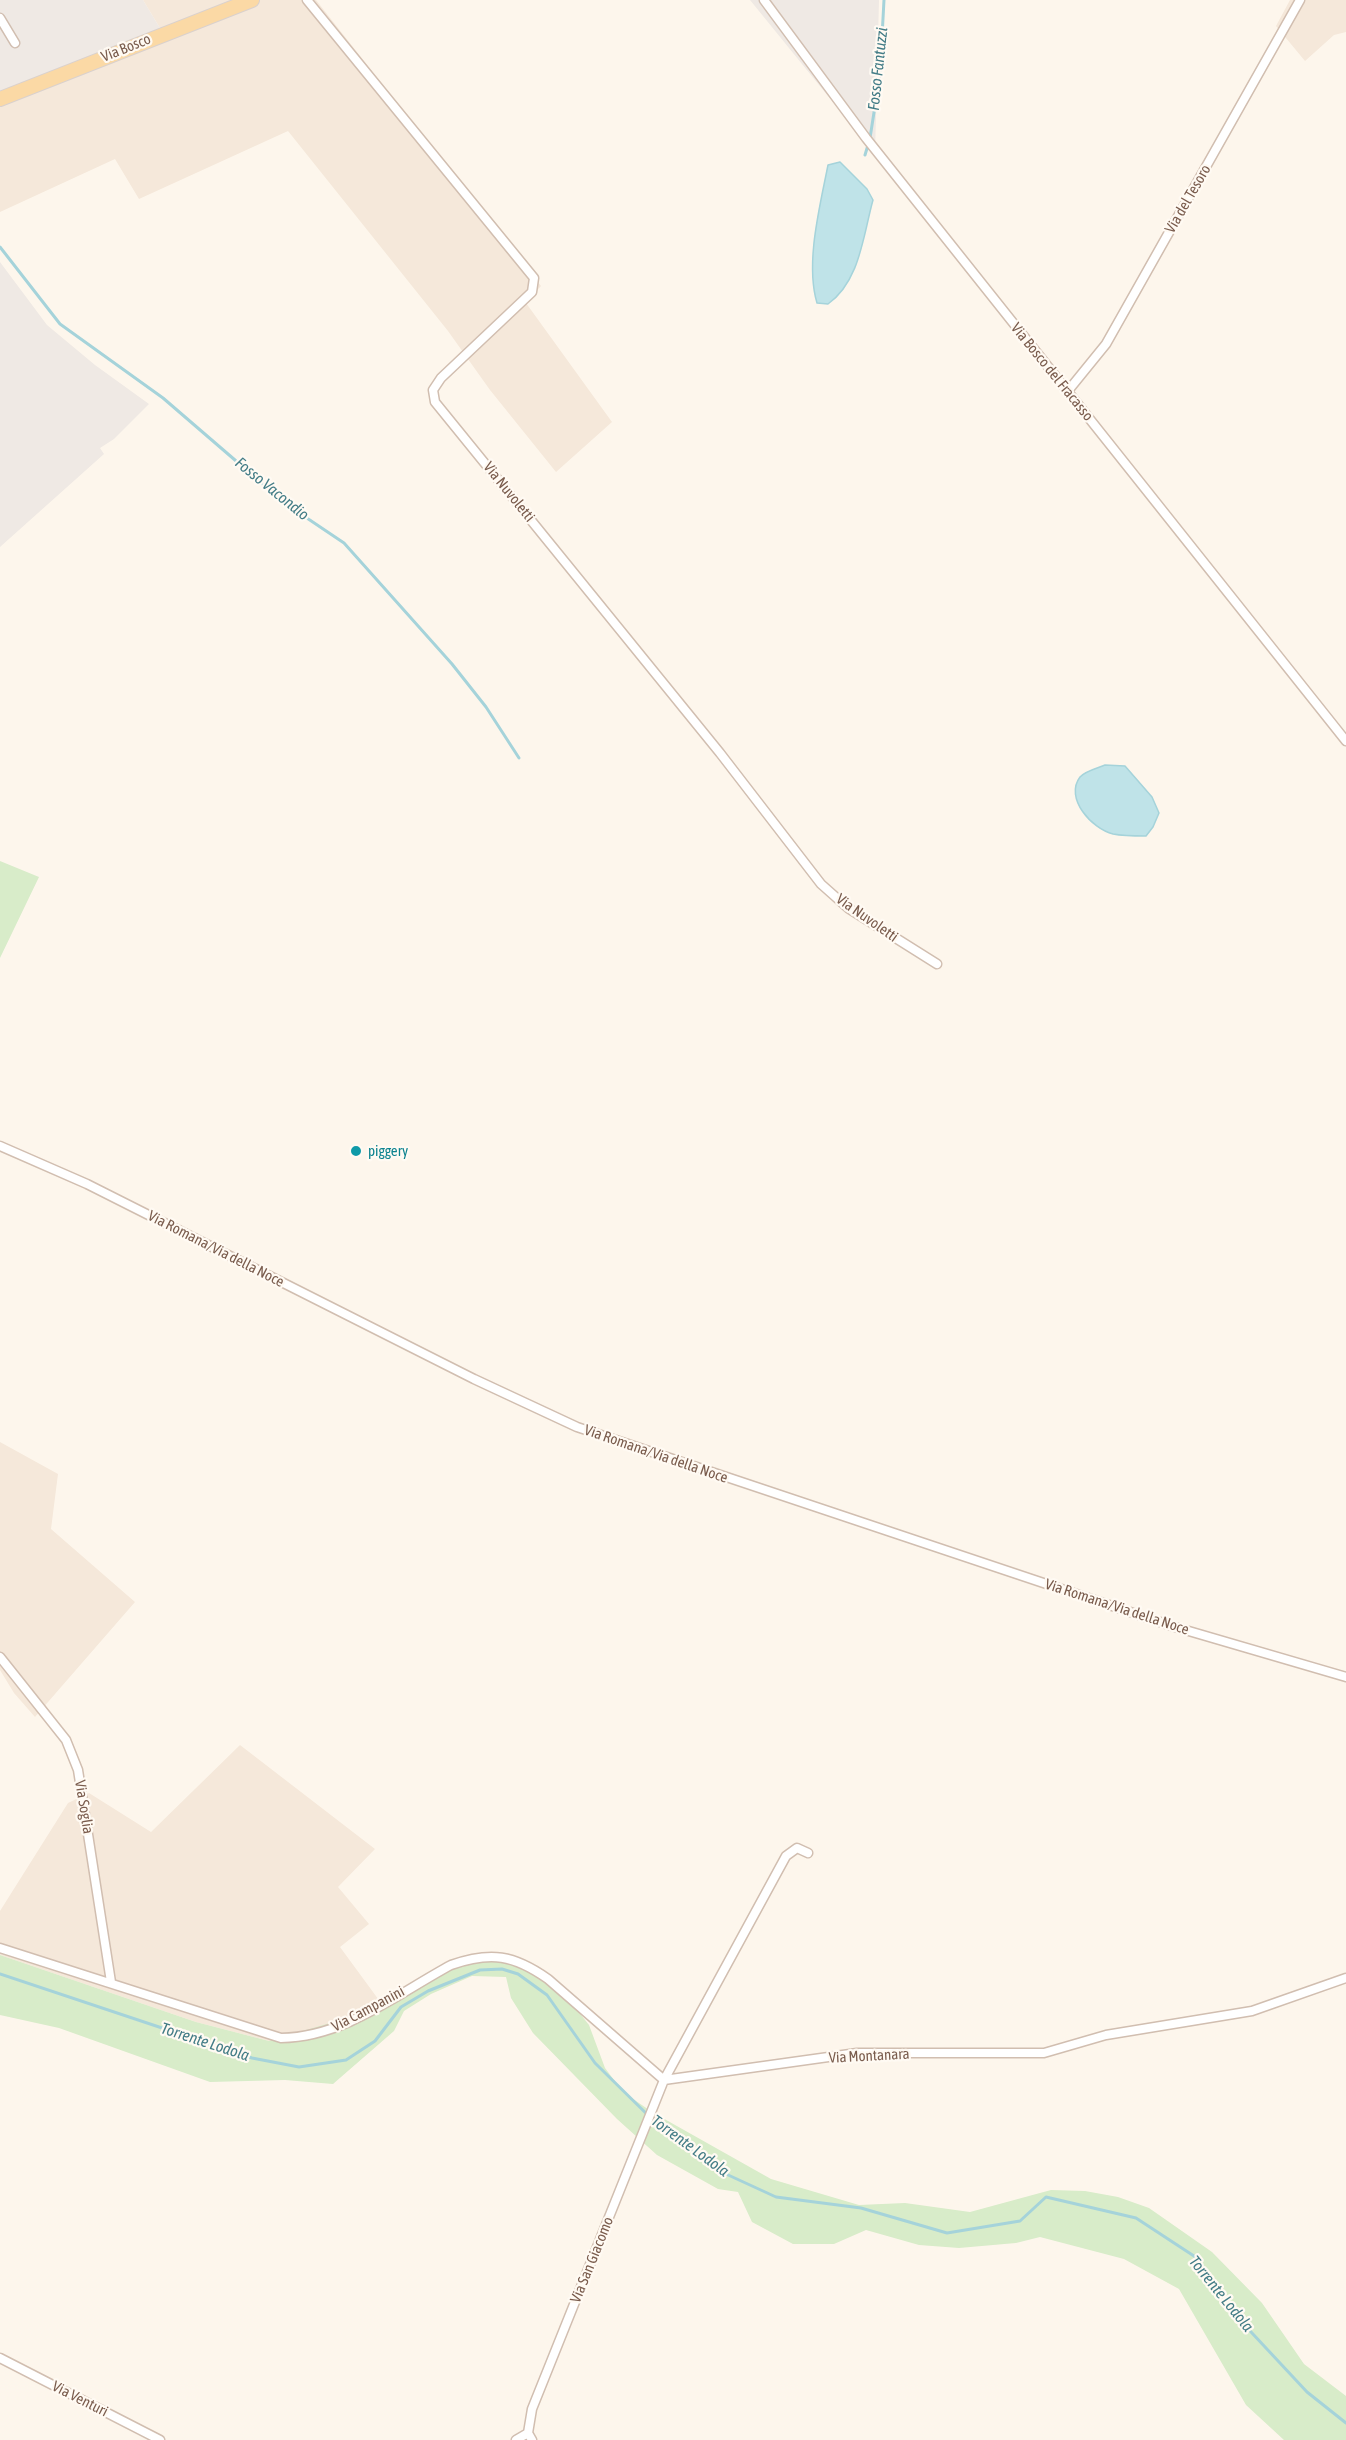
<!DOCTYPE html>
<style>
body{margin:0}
canvas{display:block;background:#fdf6ec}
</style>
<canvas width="1346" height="2440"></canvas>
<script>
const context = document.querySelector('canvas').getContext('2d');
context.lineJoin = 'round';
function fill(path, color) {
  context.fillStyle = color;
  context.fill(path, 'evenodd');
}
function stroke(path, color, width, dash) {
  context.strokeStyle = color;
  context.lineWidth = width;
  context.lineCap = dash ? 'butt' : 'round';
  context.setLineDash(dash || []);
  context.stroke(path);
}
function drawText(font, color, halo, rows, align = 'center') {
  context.font = font + ' "Asap Condensed",sans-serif';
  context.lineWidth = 4.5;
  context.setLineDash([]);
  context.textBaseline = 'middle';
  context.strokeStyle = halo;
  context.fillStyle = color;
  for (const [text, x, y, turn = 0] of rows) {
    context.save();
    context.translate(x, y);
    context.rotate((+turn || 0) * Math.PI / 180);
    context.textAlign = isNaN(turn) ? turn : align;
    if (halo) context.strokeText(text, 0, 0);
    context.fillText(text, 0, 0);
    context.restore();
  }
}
const residential = new Path2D(`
 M143,0H316L541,286L526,303L612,422L556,472L490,390L448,331L288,131L139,199L115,159L0,212V98L163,33Z
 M1290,0H1346V32L1334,35L1305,61L1276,26Z
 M0,1442L58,1474L51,1529L135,1602L35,1717L14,1693L0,1670Z
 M240,1745L375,1849L338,1887L369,1924L340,1947L384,2007L318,2032L269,2041L196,2022L0,1955V1911L68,1803L89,1793L151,1832Z`);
const industrial = new Path2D(`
 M0,0H143L163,33L0,98Z
 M750,0H879L875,154Z
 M0,262L47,325L95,365L149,404L114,439L100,448L104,454L0,547Z`);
const green = new Path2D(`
 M0,861L39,877L0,958Z
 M0,1955L196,2022L269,2041L384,2007L424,1977L458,1966L495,1956L530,1964L565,1995L589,2025L605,2068L623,2092L652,2112L771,2179L859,2205L905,2203L970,2212L1051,2190L1085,2191L1118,2197L1149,2208L1212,2252L1262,2303L1304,2364L1346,2396V2440H1284L1246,2405L1179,2289L1124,2259L1040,2237L1016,2243L959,2248L919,2245L866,2230L834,2244H793L752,2222L738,2192L718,2189L657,2155L617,2119L533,2033L511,1998L506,1977L472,1976L431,1994L404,2011L394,2031L333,2084L285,2080L210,2082L59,2028L0,2015Z`);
const water = new Path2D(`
 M840,162L867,189L873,200C863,236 860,281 828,304L817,303C805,263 820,206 828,165Z
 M1105,765L1125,766L1152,797L1159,813L1153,827L1146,836C1135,836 1123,836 1113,834C1092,829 1064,798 1080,777C1085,771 1098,768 1105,765Z`);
const stream = new Path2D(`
 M870,138L880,74L884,0
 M865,155L868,145
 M0,247L60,324L163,398L286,504L344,543L452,664L486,707L519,758
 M0,1974L252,2058L299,2067L346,2060L375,2041L401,2007L428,1991L480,1970L502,1969L518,1974L547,1995L595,2063L661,2128L726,2174L776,2197L861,2208L947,2233L1020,2221L1046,2197L1136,2218L1197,2258L1238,2318L1307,2392L1346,2423`);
const street = new Path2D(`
 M307,0L534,278L532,292L441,378L433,390L435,402L720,753L821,884L848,908L937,964
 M764,0L866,138L1346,741
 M0,18L15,43
 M1067,392L1106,344L1300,0
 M0,1146L87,1184L474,1379L577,1427L1175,1627L1346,1677
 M0,1657L66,1740L78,1770L111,1982
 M0,1948L281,2038C345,2037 397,1994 451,1965C491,1951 514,1955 548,1979L664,2080
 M664,2080L857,2053H1044L1106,2035L1252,2011L1346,1978
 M0,2358L160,2440
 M516,2440L528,2433
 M532,2440L528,2433L532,2409L664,2080L786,1856L797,1848L808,1853`);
const primary = new Path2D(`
 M0,99L252,0`);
const markers = [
 [356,1151,6,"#0f9aa8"]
];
const streetNames = [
 ["Via Bosco",126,48,-22],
 ["Via del Tesoro",1188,199,-60],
 ["Via Bosco del Fracasso",1052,372,51],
 ["Via Nuvoletti",509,492,51],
 ["Via Nuvoletti",867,918,35],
 ["Via Romana/Via della Noce",216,1249,27],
 ["Via Romana/Via della Noce",656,1454,19],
 ["Via Romana/Via della Noce",1117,1607,18],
 ["Via Soglia",84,1807,81],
 ["Via Campanini",368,2009,-28],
 ["Via Montanara",869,2056,-3],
 ["Via San Giacomo",592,2260,-68],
 ["Via Venturi",80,2399,27]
];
const cultureNames = [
 ["piggery",368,1151]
];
const waterNames = [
 ["Fosso Fantuzzi",878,69,-84],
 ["Fosso Vacondio",272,489,39],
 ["Torrente Lodola",205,2042,18],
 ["Torrente Lodola",690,2146,36],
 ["Torrente Lodola",1221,2294,51]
];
fill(residential, '#f5e8da');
fill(industrial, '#efe9e4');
fill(green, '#d8ecc9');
fill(water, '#bfe3e8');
stroke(water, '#a5d3da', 1.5);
stroke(stream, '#a5d3da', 3);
stroke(street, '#d1beb0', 11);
stroke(primary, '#dad1cd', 16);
stroke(street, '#fff', 8);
stroke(primary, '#fbd9a5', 14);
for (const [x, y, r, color] of markers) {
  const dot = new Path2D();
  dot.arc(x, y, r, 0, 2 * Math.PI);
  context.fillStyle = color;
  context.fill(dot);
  stroke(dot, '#fffaf3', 2);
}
drawText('15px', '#7a5c4d', '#fffaf3', streetNames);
drawText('15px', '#0d838f', '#fffaf3', cultureNames, 'left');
drawText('italic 16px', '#437c86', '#fffaf3', waterNames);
</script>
